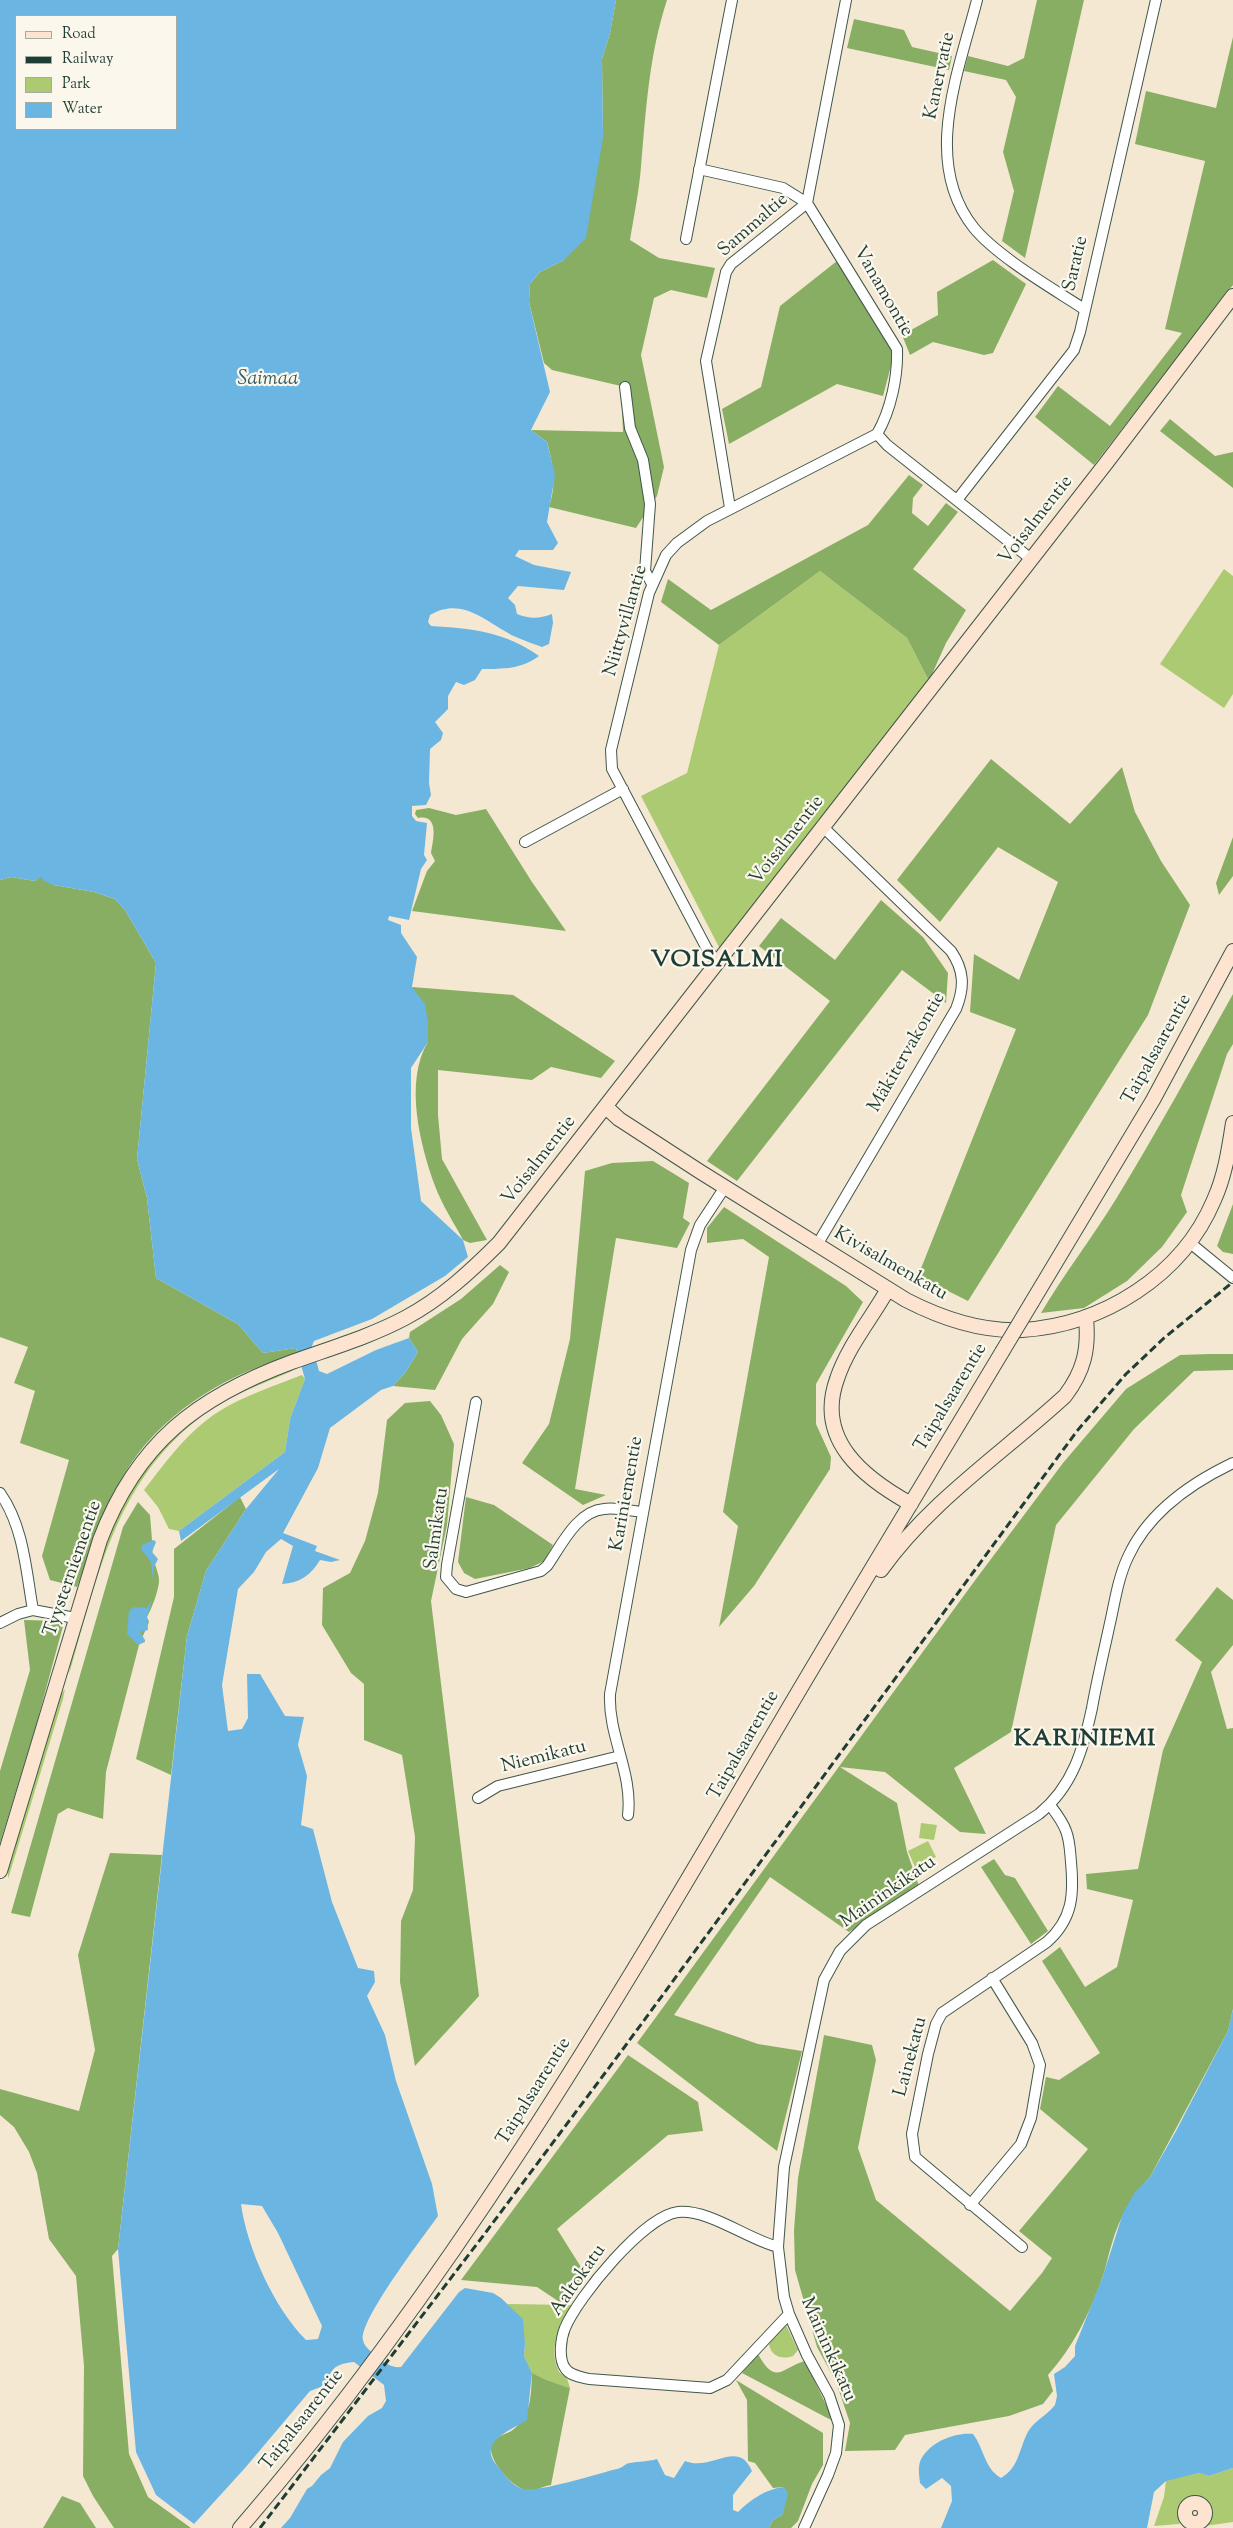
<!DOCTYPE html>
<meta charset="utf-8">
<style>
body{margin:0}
#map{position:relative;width:1233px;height:2528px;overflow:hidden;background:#f5e8d2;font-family:"Sorts Mill Goudy",serif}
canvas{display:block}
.legend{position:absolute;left:15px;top:15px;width:162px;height:115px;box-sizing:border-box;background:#fbf7ec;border:1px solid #a3ada2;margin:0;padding:6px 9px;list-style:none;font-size:15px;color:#1f3d34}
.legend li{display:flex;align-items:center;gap:10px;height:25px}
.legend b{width:25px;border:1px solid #a3ada2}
</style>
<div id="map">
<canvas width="1233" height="2528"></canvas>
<ul class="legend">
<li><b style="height:6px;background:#fde4d0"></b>Road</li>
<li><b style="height:6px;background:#1f3d34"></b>Railway</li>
<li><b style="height:14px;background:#abca71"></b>Park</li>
<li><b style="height:14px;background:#6bb5e3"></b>Water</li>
</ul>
</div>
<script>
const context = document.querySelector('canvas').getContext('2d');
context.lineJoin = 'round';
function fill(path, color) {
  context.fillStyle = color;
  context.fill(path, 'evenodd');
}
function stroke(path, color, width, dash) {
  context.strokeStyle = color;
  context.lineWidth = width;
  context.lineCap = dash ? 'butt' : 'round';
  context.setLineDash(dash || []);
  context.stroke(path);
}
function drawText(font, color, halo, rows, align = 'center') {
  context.font = font + ' "Sorts Mill Goudy",serif';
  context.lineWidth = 4.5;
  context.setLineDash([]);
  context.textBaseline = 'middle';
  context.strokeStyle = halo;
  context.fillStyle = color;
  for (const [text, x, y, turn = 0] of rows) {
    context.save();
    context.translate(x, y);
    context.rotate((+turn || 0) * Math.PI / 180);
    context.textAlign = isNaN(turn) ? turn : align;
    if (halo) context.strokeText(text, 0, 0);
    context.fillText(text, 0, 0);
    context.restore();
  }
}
const green = new Path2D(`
 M1224,569L1233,576V694L1224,708L1160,664Z
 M820,571L907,638L929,681L721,951L641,796L687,773L719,645Z
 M291,1367L292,1371C260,1385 225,1397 198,1419C115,1484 97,1578 69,1675L72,1651L111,1528L131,1487L166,1442L196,1416L228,1395Z
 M302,1375L305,1379L290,1419L285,1452L179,1531L169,1529L158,1507L144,1490C166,1462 187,1432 218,1412C243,1396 274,1386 302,1375Z
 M65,1689L63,1699L8,1879V1867L59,1697Z
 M921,1823L937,1825L934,1840L919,1838Z
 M928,1841L936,1857L915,1867L908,1851Z
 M508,2304L572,2305C561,2324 548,2347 558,2369C559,2374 563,2374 566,2377C568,2380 569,2385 570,2388L545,2380L532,2373L524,2356L525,2344Z
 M786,2325L798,2350L793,2356C781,2360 771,2356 769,2344L776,2334Z
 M1233,2468V2522L1205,2526L1204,2509L1195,2503L1187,2507L1185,2516L1179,2524L1154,2526L1164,2497L1166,2480L1199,2473L1209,2476Z`);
const forest = new Path2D(`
 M616,0H667C649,55 646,110 641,167C639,191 634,216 630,240L659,258L715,268L707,298L671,290L654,298L641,355L664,467L657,496L636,528L549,507C557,484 553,464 547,442L531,430L623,432L621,386L552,370L544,363L529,302L530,284L540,272L564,260L603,137L602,59L610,33Z
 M1037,0H1084L1025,258L1002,241L1014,191L1003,152L1016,97L1006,80L964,71L968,56L1008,66L1024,58Z
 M854,19L904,30L912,47L952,56L949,70L847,48Z
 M1233,37V285L1094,465L1035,417L1058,386L1110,426L1182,333L1165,329L1205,161L1135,144L1146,91L1216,108Z
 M993,260L1026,284L993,353L984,355L933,342L910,355L902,335L938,315L937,292Z
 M837,261L891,349L892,362L883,396L837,384L729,444L722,409L761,387L780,306Z
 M1170,419L1215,456L1233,452V488L1160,431Z
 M909,475L923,485L913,498L912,513L928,526L946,503L958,512L913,569L966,610L946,643L929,681L907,638L820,571L719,645L661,602L668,579L711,610L868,525Z
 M991,759L1070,824L1122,767L1135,812L1161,861L1190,905L1148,1015L968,1301L918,1276L1016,1029L970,1012L974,954L1019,980L1058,882L998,847L940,922L897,880Z
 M429,808L456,815L486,809L532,882L566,931L412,911L427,871L435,861L431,853C433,841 440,814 418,818L415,814L416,810Z
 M1233,837V876L1219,895L1216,883Z
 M41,876L54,885L94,892L115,899L125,910L156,963L137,1159L147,1198L156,1278L238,1324L263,1353L296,1348L298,1354C233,1371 168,1408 130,1465C106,1502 93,1547 77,1587L50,1580L42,1556L69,1460L20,1443L35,1391L14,1383L28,1347L0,1337V880L11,877L35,881Z
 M881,900L923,937L948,973L946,1003L902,970L737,1181L707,1161L830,1001L759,946L781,918L835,960Z
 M412,987L513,995L615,1061L601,1078L551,1067L532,1080L438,1070V1115L442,1159L487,1240L470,1243L463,1240C454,1223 442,1205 435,1186C420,1145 404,1081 428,1042Z
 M1233,994V1044L1227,1054L1181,1195L1187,1212L1162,1247L1127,1281L1084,1308L1041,1313C1064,1274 1092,1238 1116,1199C1157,1132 1195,1062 1233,994Z
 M653,1161L689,1183L683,1218L690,1223L677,1248L616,1238L575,1489L606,1495L583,1505L522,1463L549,1424L570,1339L585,1171L612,1163Z
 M1233,1204V1254L1223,1252L1217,1246Z
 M724,1207L846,1286L863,1302L816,1384V1424L831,1457L830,1469L754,1586L719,1627L738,1526L723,1512L769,1257L743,1239L707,1243V1228Z
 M500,1265L509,1272L493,1304L462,1339L435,1390L393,1386L405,1373L418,1352L409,1338L410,1332L461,1299Z
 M1211,1354H1233V1370L1194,1371L1134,1429L1056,1525L1011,1732L954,1768L986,1834L960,1832L885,1772L840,1767L897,1803L907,1852L919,1886L849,1932L770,1877L674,2015L758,2044L802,2051L777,2151L637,2043L976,1579L1063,1463L1126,1389L1180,1355Z
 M430,1401L441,1415L454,1444L447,1525L431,1601L479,1996L415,2066L400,1982L401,1921L413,1890L415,1837L402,1755L364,1740V1684L351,1673L322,1625L323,1588L350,1573L365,1541L378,1493L387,1420L405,1403Z
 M240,1497L246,1509L206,1571L187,1636L171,1775L136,1759L174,1597V1549Z
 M466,1497L494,1505L553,1545L544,1561L530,1568L475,1579L464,1573L458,1562Z
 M138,1502L150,1515L152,1540L155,1543C147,1554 160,1570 159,1582C158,1592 152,1608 147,1617L149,1622L139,1645L106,1772L103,1819L68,1808L58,1814L30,1917L11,1913L123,1527Z
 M1217,1587L1233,1600V1645L1211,1672L1227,1729L1233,1728V2009L1228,2031L1150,2177C1132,2195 1119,2219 1112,2243C1108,2255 1106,2268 1102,2279C1089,2315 1073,2347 1048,2375L1053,2391L1043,2404L1009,2416L905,2435L895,2450L845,2451L850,2423L836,2382L817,2347L795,2270L794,2230L798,2178L824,2035L872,2045L876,2060L858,2148L876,2200L1010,2311L1042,2273L1052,2258L1019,2231L1088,2149L1040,2109L1046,2077L1059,2080L1100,2053L1042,1961L1060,1947L1085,1987L1117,1967L1133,1900L1087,1889L1086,1874L1138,1869L1163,1750L1202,1662L1175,1640Z
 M24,1620L60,1621L63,1626L37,1722L0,1843V1771L30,1670Z
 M110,1853L162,1855L118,2249L112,2256L129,2454L148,2497L191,2528H114L93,2496L83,2476L84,2366L76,2276L49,2239L37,2173L29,2152L14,2127L0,2115V2089L79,2111L95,2050L78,1955Z
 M994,1859L1005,1875L1015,1878L1048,1931L1031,1944L981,1867Z
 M628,2055L698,2102L703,2131L668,2135L557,2229L586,2275L561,2303L537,2287L461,2280Z
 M758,2354C776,2387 782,2367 805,2361L829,2411L831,2420L742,2373Z
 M532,2373L546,2380L570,2388L551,2485C544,2486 535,2491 529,2491C514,2490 485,2458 492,2444C497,2434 507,2435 514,2429C532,2414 531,2393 532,2373Z
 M736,2380L823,2433V2465L812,2484L798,2521L791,2528H769L772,2521L783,2514L784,2487L773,2488L755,2463L748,2461L747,2400Z
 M62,2496L80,2503L96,2528H43Z`);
const water = new Path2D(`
 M0,0H616L610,33L602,59L603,137L586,238L564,260L540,272L530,284L529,302L550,392L531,430L547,442L555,475L547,522L558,543L553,550H519L515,556L534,565L571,572L564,590L518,586L508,598L515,605L517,614C530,619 538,619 552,614L553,623L549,644L542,647C534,644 525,641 516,637C488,624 463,595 430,615L428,622L431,626C470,628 506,632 539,656C522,669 503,669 482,669L475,680L464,685L456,682L448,696V709L435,722L443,733L441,740L430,749L429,783L431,795L426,805L412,806V816L416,821L427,823L424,855L427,860L421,869L409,920L389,916L388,920L401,925V933L417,957L412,987L425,1004L428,1023V1042L411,1068V1128L421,1201L463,1240L468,1257L445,1276L372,1319L314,1341L312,1346L319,1371L327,1374L376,1350L409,1338L418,1352L405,1373L393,1386L381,1390L330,1428L318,1468L283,1533L317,1546L315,1551L340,1560L331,1562L320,1560C311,1575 300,1583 282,1584L293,1546L281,1539L266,1552L254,1572L238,1589L222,1685L228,1731L242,1729L248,1718L247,1674H260L285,1716L304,1717L298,1745L307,1776L301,1825L313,1829L332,1902L358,1968L374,1971L375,1982L367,1996L385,2035L396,2081L432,2184L438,2216C424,2236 359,2320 363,2340C364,2347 372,2352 377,2357C384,2363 392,2368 401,2367L459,2292L465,2288L493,2293L501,2298L523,2319L525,2344L524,2356L532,2373L527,2420C512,2430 478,2441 496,2464C502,2472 511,2484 520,2488C533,2495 599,2473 617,2469C622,2468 626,2463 630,2463C639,2461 647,2462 657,2459L665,2475L674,2478L685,2461C712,2472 738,2438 752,2471L733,2495V2510L738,2512C751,2499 766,2489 784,2487L788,2493L783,2514L772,2521L769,2528H281L290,2518L307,2489L312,2486L321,2475L330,2468L343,2442L368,2416L382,2408L386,2401L384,2385L354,2362C328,2365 335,2371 321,2387L310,2391L245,2468L194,2524L156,2495L136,2452L118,2249L187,1636L206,1571L246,1509L279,1469L181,1541L179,1531L285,1452L290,1419L305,1379L296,1348L263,1353L238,1324L156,1278L147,1198L137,1159L156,963L125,910L115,899L94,892L54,885L44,881L41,877L35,881L11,877L0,880ZM16,16H176V129H16ZM241,2204L262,2206L278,2233L322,2326L318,2339L306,2340C274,2308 247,2248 241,2204Z
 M154,1540L156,1542L152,1552L158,1559L154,1567L153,1580L151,1562L141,1549L142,1545Z
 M152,1600L147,1617L148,1630L140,1632L145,1640V1642L138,1645L127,1634L129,1611L134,1607L147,1608Z
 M1233,2009V2468L1209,2476L1199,2473L1166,2481L1154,2492L1147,2528H941L952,2501L951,2486L942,2478L926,2489L920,2483C919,2474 917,2464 923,2456C933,2441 956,2432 973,2434C984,2448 984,2468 1001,2478C1020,2467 1019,2447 1029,2430C1036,2420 1047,2415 1055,2405L1057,2396L1054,2374L1065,2367L1075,2356V2346L1102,2279L1123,2213L1135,2192L1150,2177L1176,2131L1228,2031Z`);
const street = new Path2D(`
 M977,0C959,71 921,162 974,228C998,257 1052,288 1084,309
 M699,169L783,188L807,203L897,349C898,376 891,410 877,434
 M686,239L732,0
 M625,387L630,428L643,460L650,504L645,571L652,584
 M957,500L1074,350L1080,332L1156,0
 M730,508L706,361L726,272L731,264L807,203L846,0
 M525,842L623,789
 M717,962L707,949L612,769L611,750L649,593L666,555L677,543L707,521L877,434L887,445L1031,559
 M1189,1242L1233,1278
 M817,1245L956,1009C965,987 964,970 951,951L823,827
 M476,1402L447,1565L446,1577L456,1589L466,1592L541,1571L547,1566C561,1546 577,1511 604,1509C616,1507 630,1511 643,1512
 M0,1493C24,1527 26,1571 33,1610L75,1618
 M0,1623L18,1614L33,1610
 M478,1798L498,1786L620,1756
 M628,1815C633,1773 608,1736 610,1694L691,1250L700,1225L725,1187
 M970,2205L1021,2144L1031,2118L1040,2065L1032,2043L992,1978
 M778,2247C747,2239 709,2209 678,2212C644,2216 578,2297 565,2328C561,2338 558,2358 565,2368C570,2376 581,2377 589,2379L710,2388L727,2380L789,2314
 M1022,2247L915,2157L912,2134L928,2054L936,2024L942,2013L1047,1942C1073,1919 1074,1894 1071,1862C1070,1852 1070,1841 1066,1831C1063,1822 1056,1813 1050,1805
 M804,2528L828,2475L836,2453L839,2425L829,2395L807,2355L789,2314L784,2297L778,2247L784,2167L824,1980L840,1951L866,1925L1039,1814C1073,1786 1083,1750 1092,1708C1097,1680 1104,1651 1110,1623C1115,1601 1118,1578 1128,1557C1148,1513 1191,1483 1233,1463`);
const secondary = new Path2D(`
 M606,1107L619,1119L699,1171L906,1300C941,1318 981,1332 1022,1330C1103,1325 1182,1276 1214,1200C1225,1176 1229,1149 1233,1123
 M888,1289C871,1319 848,1346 837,1379C815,1440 864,1478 911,1504
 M1032,1302L1153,1100L1233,951
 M881,1570C930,1501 1003,1453 1065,1396C1084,1371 1089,1349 1086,1318
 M0,1871L100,1540C137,1443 197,1397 292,1362C331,1348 369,1337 405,1318C441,1299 471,1271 499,1243L1107,462L1233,296
 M1185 2513a10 10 0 1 1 20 0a10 10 0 1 1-20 0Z
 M240,2528C450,2286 612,2009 774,1733C849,1605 926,1479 1002,1352`);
const rail = new Path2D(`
 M260,2528L483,2236L623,2049L1077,1431L1126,1374L1164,1338L1233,1282`);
const secondaryBridge = new Path2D(`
 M1002,1352L1032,1302`);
const streetNames = [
 ["Kanervatie",941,76,-78],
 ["Sammaltie",754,226,-41],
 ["Saratie",1077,264,-77],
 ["Vanamontie",882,292,60],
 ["Voisalmentie",1037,521,-52],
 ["Niittyvillantie",627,621,-74],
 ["Voisalmentie",788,841,-52],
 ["Taipalsaarentie",1158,1050,-61],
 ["Mäkitervakontie",908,1053,-60],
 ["Voisalmentie",540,1161,-52],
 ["Kivisalmenkatu",890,1265,30],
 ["Taipalsaarentie",952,1398,-59],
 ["Kariniementie",628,1494,-80],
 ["Salmikatu",438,1529,-82],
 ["Tyysterniementie",74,1569,-71],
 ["Taipalsaarentie",745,1746,-60],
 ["Niemikatu",544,1758,-14],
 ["Maininkikatu",889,1893,-35],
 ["Lainekatu",912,2057,-75],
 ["Taipalsaarentie",535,2092,-58],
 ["Aaltokatu",579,2281,-55],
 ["Maininkikatu",827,2350,66],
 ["Taipalsaarentie",303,2421,-52]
];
const waterNames = [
 ["Saimaa",268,381]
];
const districtNames = [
 ["VOISALMI",717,962],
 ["KARINIEMI",1085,1741]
];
fill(green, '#abca71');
fill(forest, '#88ae63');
fill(water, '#6bb5e3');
stroke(street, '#3f574c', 12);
stroke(secondary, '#3f574c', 16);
stroke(street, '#fff', 10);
stroke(secondary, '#fde4d0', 14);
stroke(rail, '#1f3d34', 3, [8, 4]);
stroke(secondaryBridge, '#3f574c', 16, []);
stroke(secondaryBridge, '#fde4d0', 14);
drawText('19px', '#1f3d34', '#fbf7ec', streetNames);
drawText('italic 20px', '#325b60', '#fbf7ec', waterNames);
context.letterSpacing = '1px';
drawText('bold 24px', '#1f3d34', '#fbf7ec', districtNames);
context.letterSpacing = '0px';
</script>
